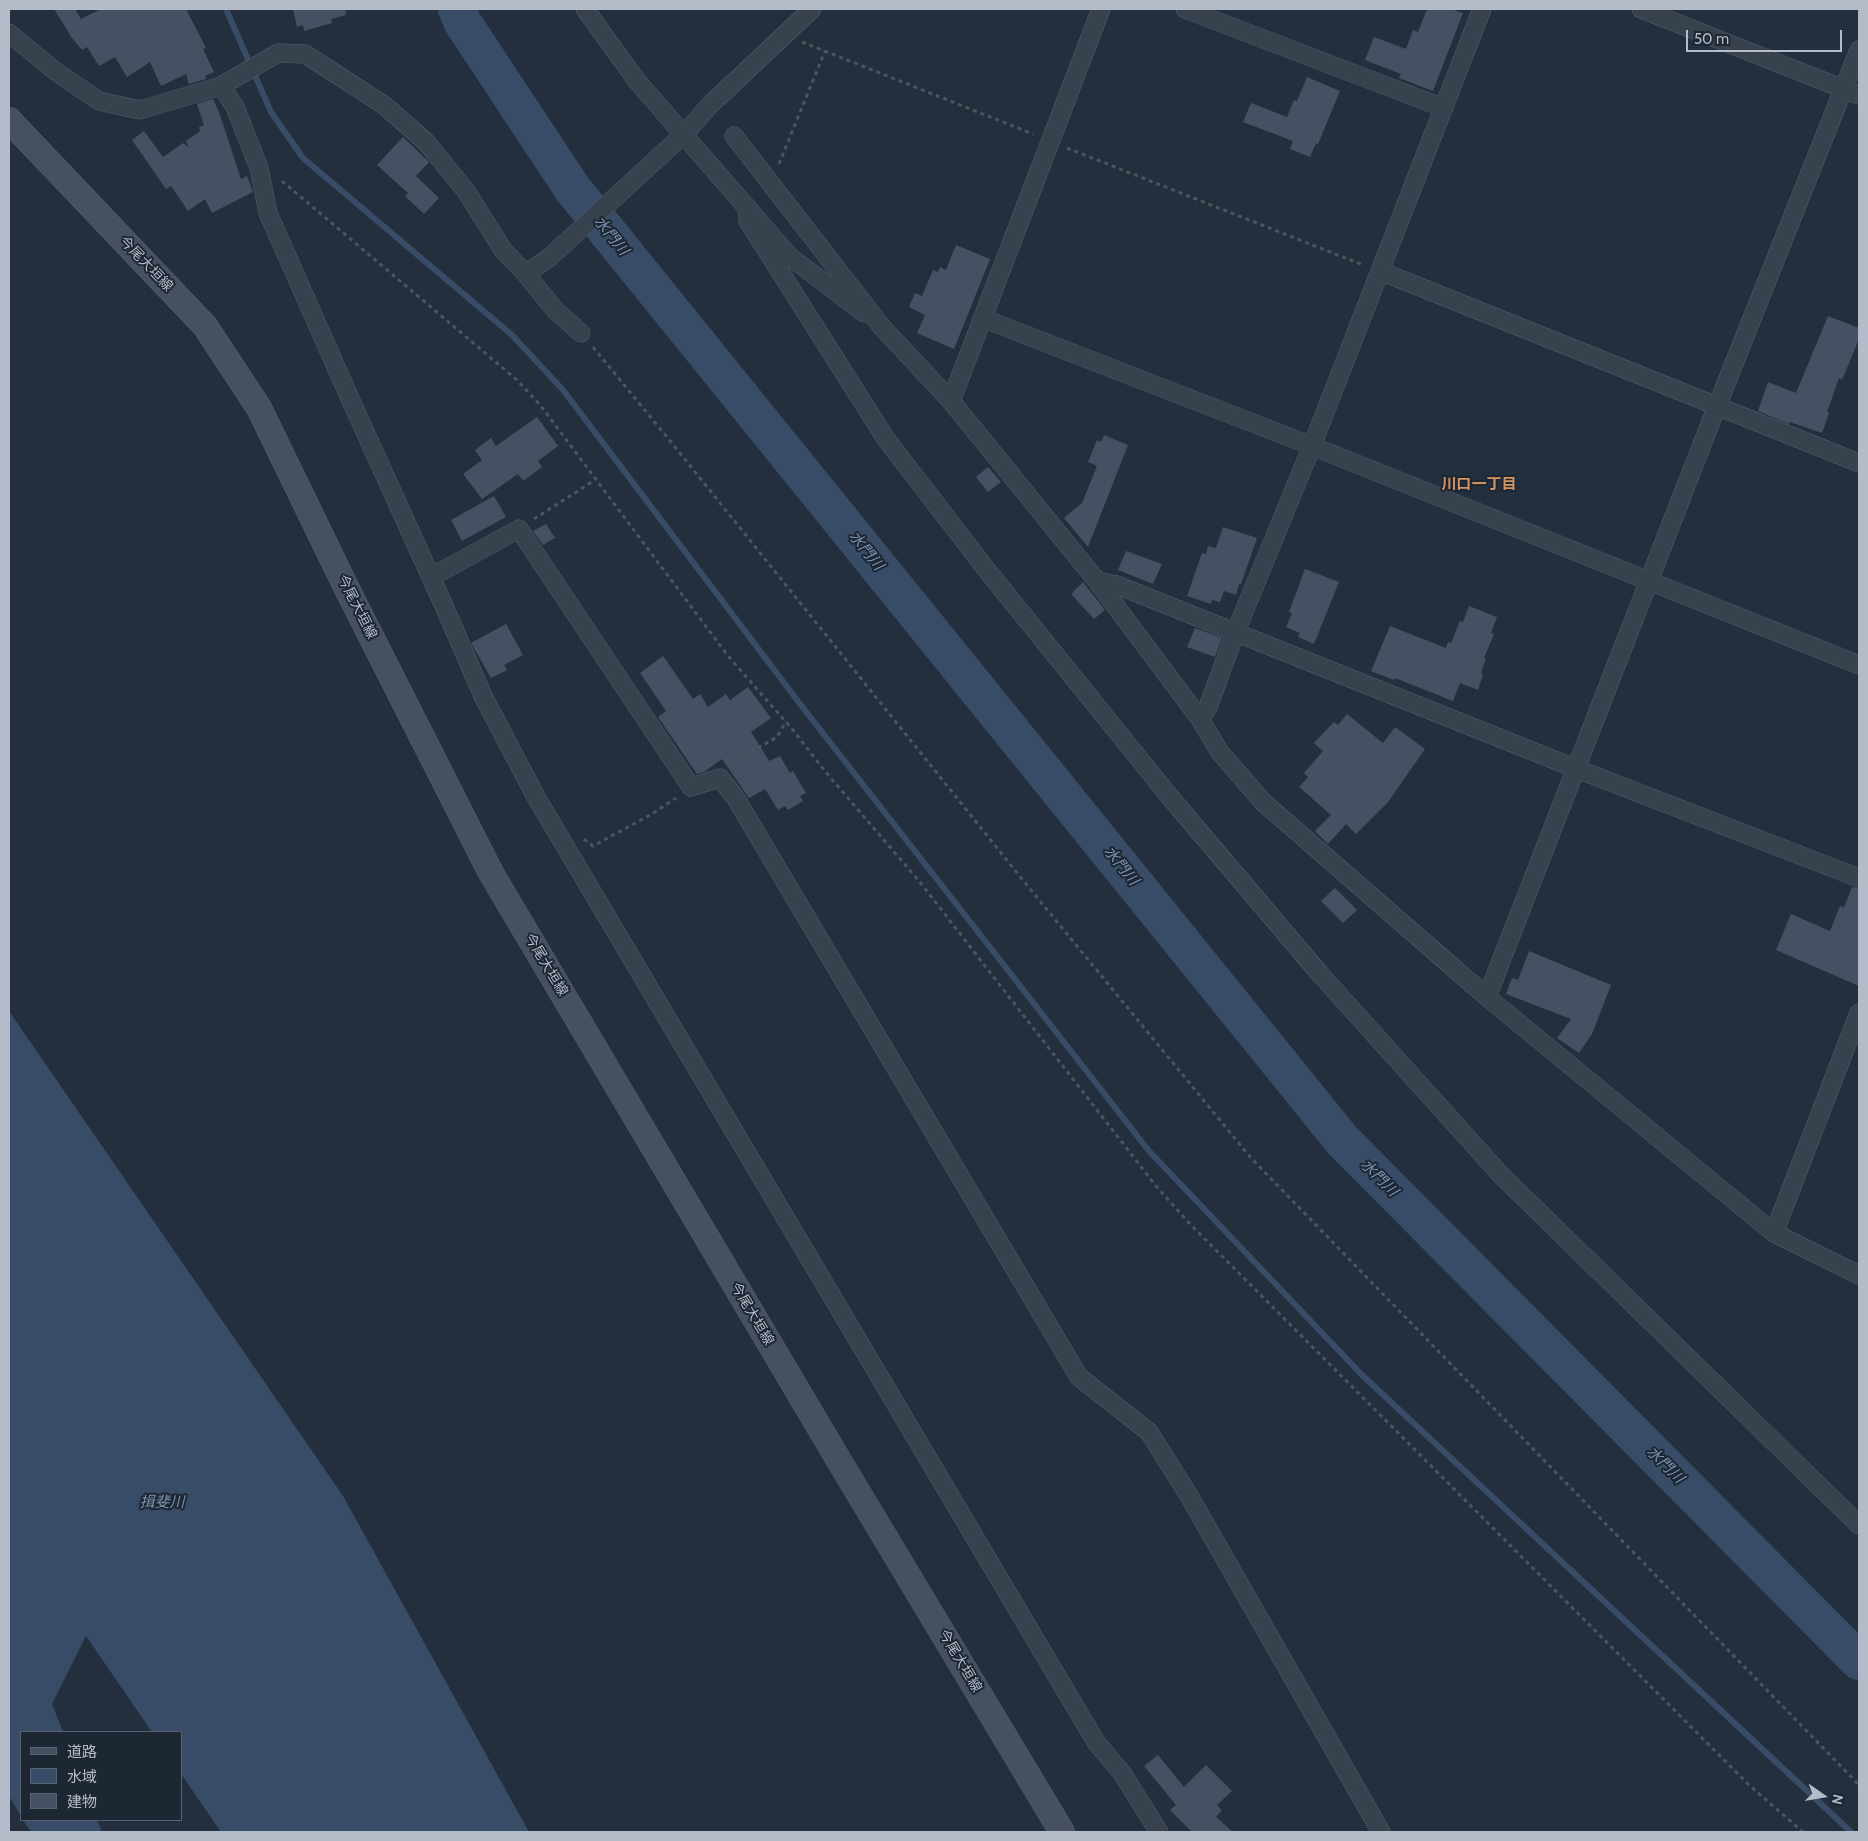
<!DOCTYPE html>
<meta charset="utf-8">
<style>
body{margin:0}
#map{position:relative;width:1868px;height:1841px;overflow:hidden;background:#242f3e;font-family:Cabin,"Noto Sans JP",sans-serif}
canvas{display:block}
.frame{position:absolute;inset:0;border:10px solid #b4bcc9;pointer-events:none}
.legend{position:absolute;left:20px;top:1731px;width:162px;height:90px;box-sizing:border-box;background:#1d2633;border:1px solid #59626f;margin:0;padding:6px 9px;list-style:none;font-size:15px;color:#b4bcc9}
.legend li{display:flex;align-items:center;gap:10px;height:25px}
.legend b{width:25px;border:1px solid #59626f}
.north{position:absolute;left:1798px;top:1771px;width:50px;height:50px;-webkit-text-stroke:4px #1d2633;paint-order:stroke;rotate:103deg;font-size:14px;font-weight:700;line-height:20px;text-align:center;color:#b4bcc9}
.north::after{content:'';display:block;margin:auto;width:18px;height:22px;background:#b4bcc9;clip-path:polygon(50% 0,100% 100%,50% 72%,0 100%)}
.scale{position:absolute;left:1686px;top:30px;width:156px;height:22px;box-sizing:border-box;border:2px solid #b4bcc9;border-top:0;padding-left:6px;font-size:15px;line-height:18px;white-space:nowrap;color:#b4bcc9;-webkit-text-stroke:4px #1d2633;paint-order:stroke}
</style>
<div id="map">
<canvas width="1868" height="1841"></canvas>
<div class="frame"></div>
<ul class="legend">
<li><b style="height:6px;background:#465061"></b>道路</li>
<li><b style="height:14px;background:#394c67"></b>水域</li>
<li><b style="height:14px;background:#455162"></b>建物</li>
</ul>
<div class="north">N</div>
<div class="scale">50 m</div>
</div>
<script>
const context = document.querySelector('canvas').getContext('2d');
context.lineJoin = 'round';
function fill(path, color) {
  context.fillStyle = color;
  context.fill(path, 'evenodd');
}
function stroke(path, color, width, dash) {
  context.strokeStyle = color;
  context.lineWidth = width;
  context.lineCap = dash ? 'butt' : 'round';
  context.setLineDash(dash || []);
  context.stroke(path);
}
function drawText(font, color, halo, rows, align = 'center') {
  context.font = font + ' Cabin,"Noto Sans JP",sans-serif';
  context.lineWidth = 4;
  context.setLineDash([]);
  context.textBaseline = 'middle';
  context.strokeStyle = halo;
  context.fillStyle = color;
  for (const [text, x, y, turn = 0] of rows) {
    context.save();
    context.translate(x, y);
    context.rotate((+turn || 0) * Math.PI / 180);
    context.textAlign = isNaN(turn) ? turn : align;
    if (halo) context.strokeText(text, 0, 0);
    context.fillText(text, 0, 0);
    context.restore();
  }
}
const water = new Path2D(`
 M9,1011L343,1496L529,1832H221L181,1774V1732H152L86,1636L52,1704L63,1732H21V1816L9,1796Z
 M23,1820H97L102,1832H31Z`);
const stream = new Path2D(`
 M226,9L271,112L303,158L512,335L563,390L797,700L1149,1151L1362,1375L1851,1832`);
const river = new Path2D(`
 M457,9L463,23L572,188L1342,1140L1859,1661`);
const building = new Path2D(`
 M54,9H75L81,19L101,9H186L206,48L203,49L214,72L205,76L206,79L189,84L186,74L161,86L150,62L127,77L115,57L99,66L87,47L82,50L72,38Z
 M293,9H345L346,15L331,19L332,23L304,31L303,25L297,27Z
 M1427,9H1451L1463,13L1433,91L1399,78L1401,74L1365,60L1374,37L1406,49L1413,30L1418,32Z
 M1307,77L1340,91L1318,144L1316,143L1310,157L1290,149L1293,141L1243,122L1251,103L1287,117L1294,100L1297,101Z
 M213,99L219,112L241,179L247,176L253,192L212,213L205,199L188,211L171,186L166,189L132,140L144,131L163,157L183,143L189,147L186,141L200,131L199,127L204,125L197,104Z
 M403,137L429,162L416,176L439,198L424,214L405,196L408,193L377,165Z
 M956,245L990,259L954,349L917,333L925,315L909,307L915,293L922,296L933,270L938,272L940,267L946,270Z
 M1828,316L1859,328V339L1842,380L1839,378L1827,412L1829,413L1822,433L1790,422L1789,424L1758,411L1768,382L1796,393Z
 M537,417L558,446L538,461L542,467L523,481L518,474L482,499L463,474L482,460L475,450L491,438L496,446Z
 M1104,435L1128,445L1088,547L1064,518L1082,503L1097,466L1088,462L1097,440L1101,442Z
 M988,467L1001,482L988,492L976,477Z
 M494,496L506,517L462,541L451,520Z
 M546,524L555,538L543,545L533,531Z
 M1223,527L1257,538L1241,584H1239L1236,595L1224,591L1220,602L1212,600L1211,604L1187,596L1202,553L1206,554L1208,546L1216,548Z
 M1126,551L1162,564L1153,584L1118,570Z
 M1305,569L1339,582L1314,644L1298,637L1300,633L1286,627L1292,613L1289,612Z
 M1083,582L1105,610L1094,619L1071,594Z
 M1469,606L1497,617L1491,633L1494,634L1484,658H1486L1481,673L1483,674L1478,690L1460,683L1453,701L1395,678L1394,680L1371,671L1390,626L1446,648L1448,642L1451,643L1460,621L1463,622Z
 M506,624L523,655L504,665L507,670L491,678L471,643Z
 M1195,628L1222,638L1215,657L1187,647Z
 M663,656L693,699L700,694L708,707L726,694L730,700L748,687L771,718L751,732L769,761L780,756L790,773L793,771L806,793L800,796L803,801L788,810L785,806L778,810L765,789L749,798L722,759L704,772L697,774L658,717L666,711L640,673Z
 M1347,714L1383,743L1395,727L1425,749L1388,802L1356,834L1346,824L1328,844L1315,831L1331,815L1299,787L1308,777L1304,773L1323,751L1314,743L1334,722L1338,725Z
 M1852,887L1859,888V986L1776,950L1791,914L1830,931L1840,906L1844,908Z
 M1335,888L1357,910L1343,923L1321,901Z
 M1529,951L1611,985L1592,1034L1579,1053L1557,1038L1571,1019L1506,994L1512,978L1518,980Z
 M1158,1755L1184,1787L1206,1765L1232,1791L1217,1805L1222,1810L1216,1817L1233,1832H1192L1170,1810L1176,1805L1144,1766Z`);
const path = new Path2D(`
 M802,42L1033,134
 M1067,148L1363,265
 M779,164L825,51
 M282,181L517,380L541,406L728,656L793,730L824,770L919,881L1156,1186L1190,1224L1749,1785L1803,1832
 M593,347L671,442L1026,884L1251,1158L1859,1785
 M534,519L595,480
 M730,764L777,737L786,721
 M584,839L593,846L652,814L676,798`);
const street = new Path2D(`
 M585,9L637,81L789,256L864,313
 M1185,9L1444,108
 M1641,9L1859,95
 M9,33L55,71L99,101L140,110L221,86L278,53L305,54L384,105L426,142L466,191L503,250L526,274L555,310L581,333
 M221,86L235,107L259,168L268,213L352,403L444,606L483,696L536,797L1096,1742L1122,1773L1159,1832
 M734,136L881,326L951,401L1097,581L1200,719L1219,751L1263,802L1487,997L1774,1233L1859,1275
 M747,207L748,221L886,439L986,569L1170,797L1320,974L1501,1175L1859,1525
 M1380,271L1859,463
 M526,274L550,257L684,134L710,105L812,9
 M982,318L1312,446L1859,665
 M951,401L1101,9
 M431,577L519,529L691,787L720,778L735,797L1079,1377L1149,1432L1188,1494L1381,1832
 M1097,581L1117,585L1577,769L1859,878
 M1200,719L1208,707L1236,631L1312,446L1482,9
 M1487,997L1717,406L1859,50
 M1774,1233L1859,1013`);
const secondary = new Path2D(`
 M9,120L205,326L259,408L346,587L491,873L841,1464L1062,1832`);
const streetNames = [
 ["今尾大垣線",146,264,46],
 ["今尾大垣線",357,607,63],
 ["今尾大垣線",546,965,59],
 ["今尾大垣線",752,1314,59],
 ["今尾大垣線",960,1661,59]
];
const waterNames = [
 ["水門川",611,236,51],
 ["水門川",866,551,51],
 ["水門川",1121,866,51],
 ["水門川",1379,1178,45],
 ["水門川",1665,1465,45],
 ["揖斐川",162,1503]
];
const neighbourhoodNames = [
 ["川口一丁目",1479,485]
];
fill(water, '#394c67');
stroke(stream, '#394c67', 6);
stroke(river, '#394c67', 38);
fill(building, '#455162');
stroke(street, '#565f6c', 19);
stroke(secondary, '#565f6c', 26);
stroke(path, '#44595c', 3, [4, 4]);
stroke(street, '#38414e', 18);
stroke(secondary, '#465061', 25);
drawText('14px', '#b4bcc9', '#1d2633', streetNames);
drawText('italic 15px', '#7c92b1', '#1d2633', waterNames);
drawText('bold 15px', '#d59563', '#1d2633', neighbourhoodNames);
</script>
